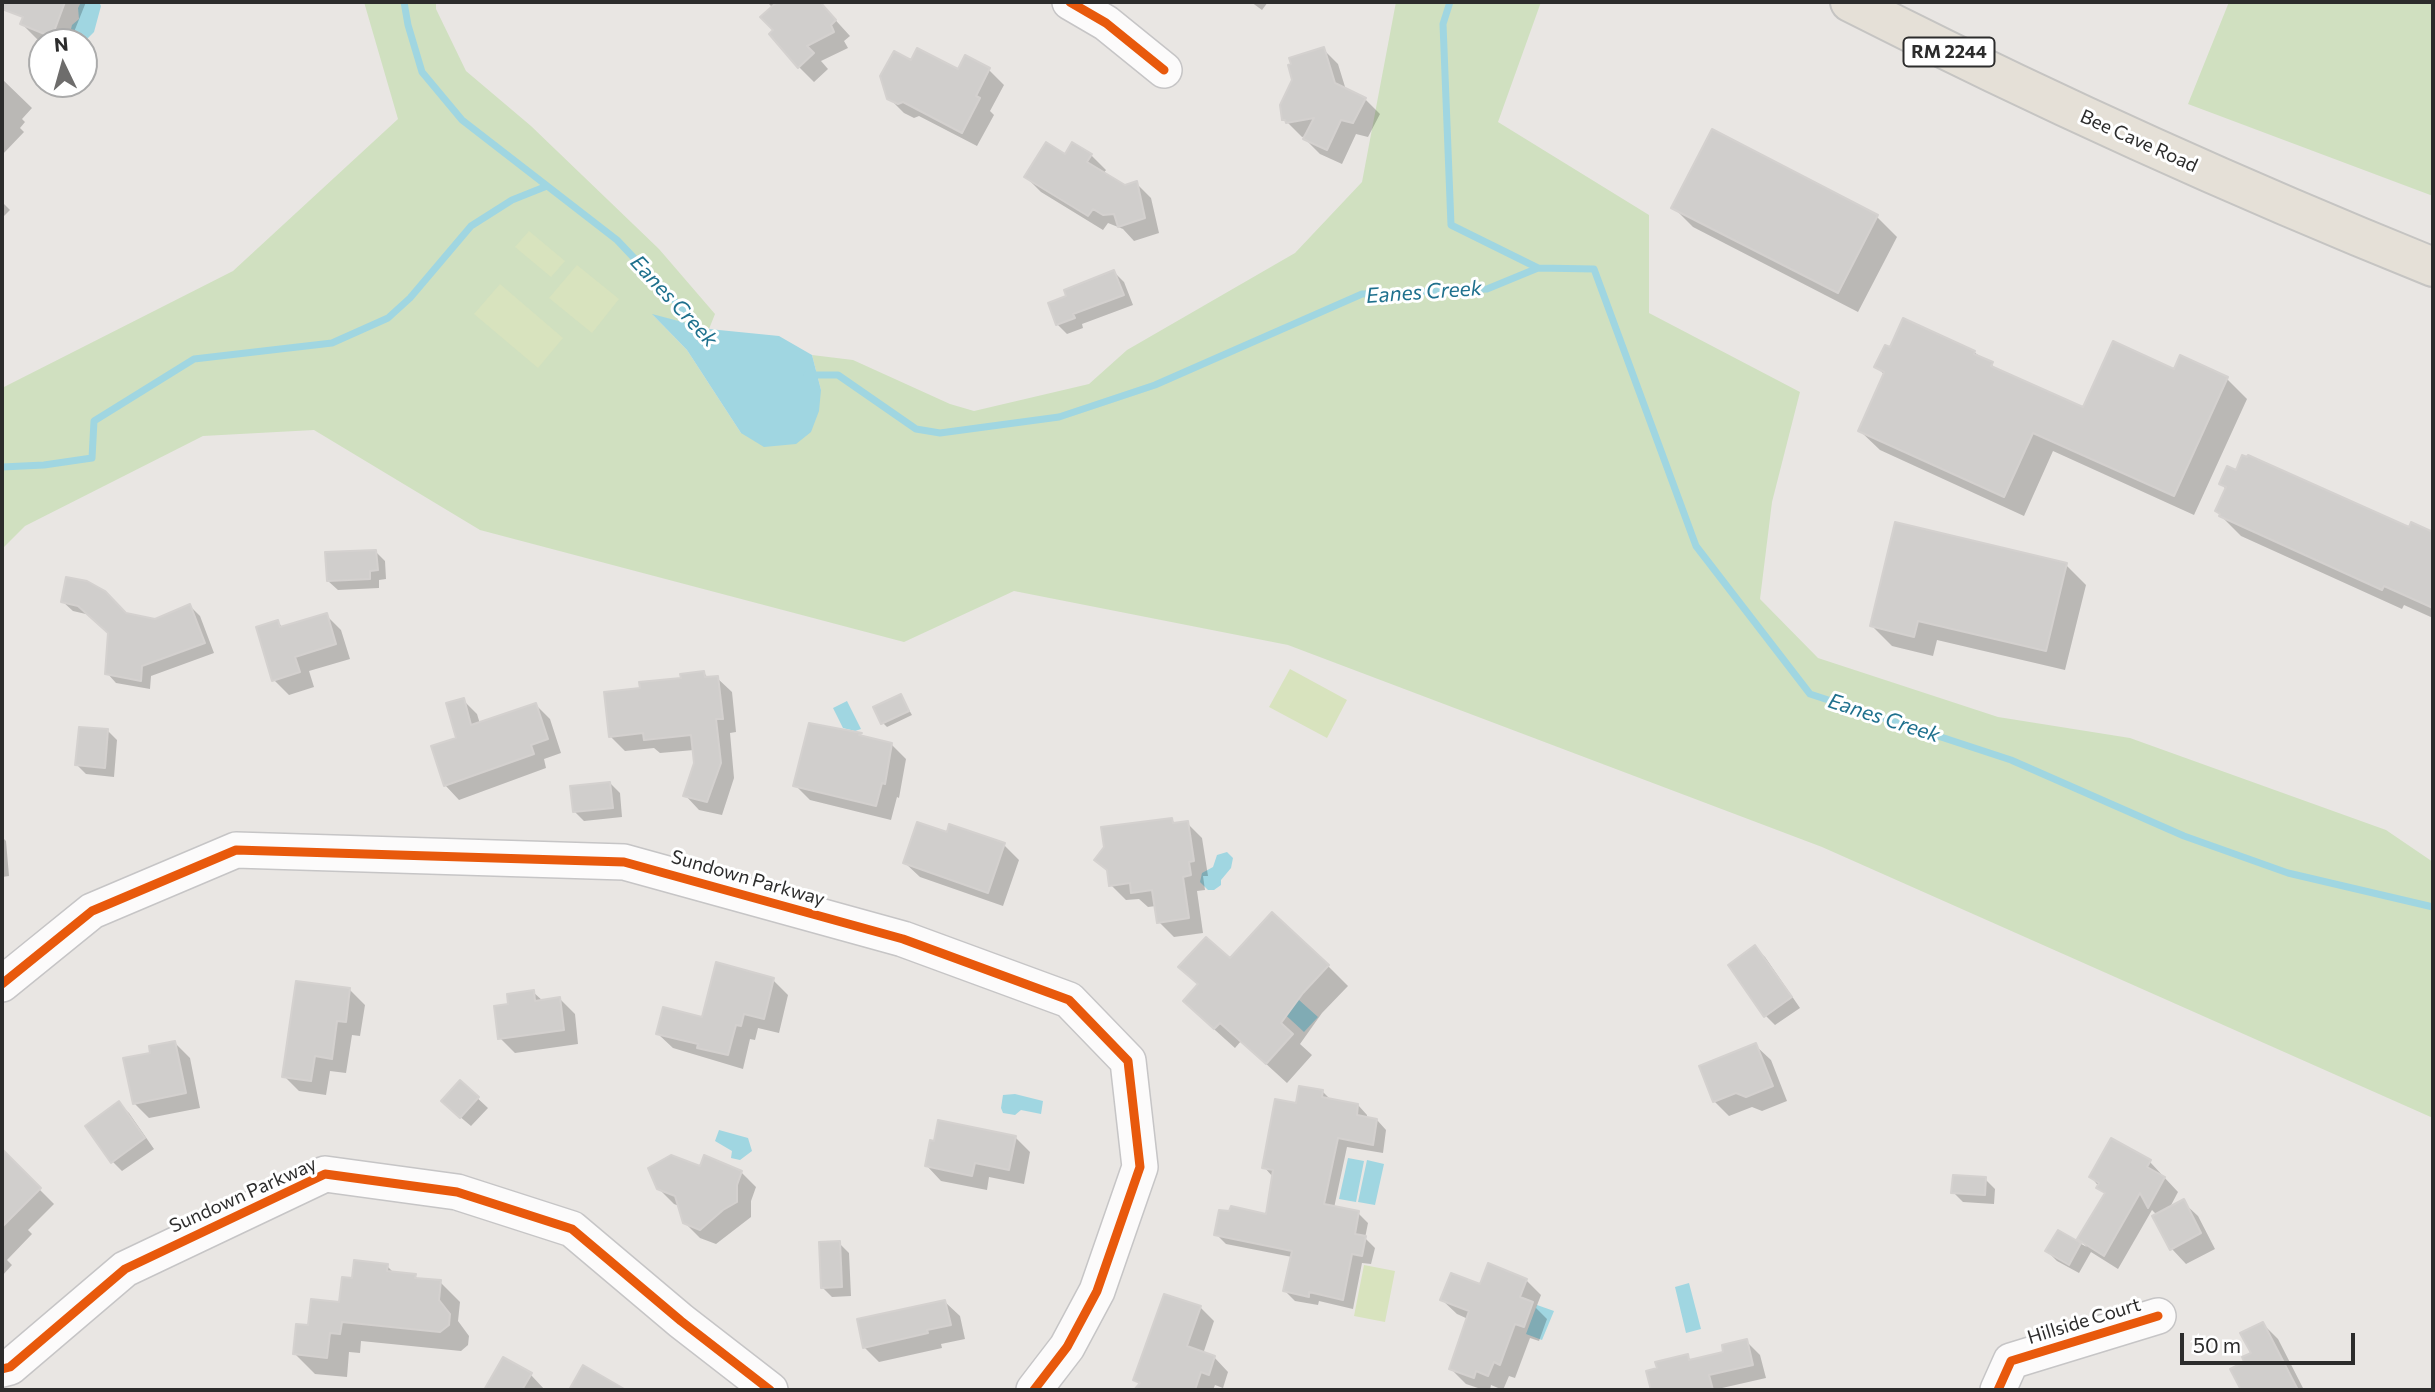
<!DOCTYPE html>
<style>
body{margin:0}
#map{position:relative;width:2435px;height:1392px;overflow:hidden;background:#e9e6e3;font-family:Commissioner,sans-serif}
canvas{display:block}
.frame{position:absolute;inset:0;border:4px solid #2c2c2c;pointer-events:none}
.north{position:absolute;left:28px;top:28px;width:70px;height:70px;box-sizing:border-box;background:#fff;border:2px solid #ababab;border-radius:50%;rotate:355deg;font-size:19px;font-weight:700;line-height:28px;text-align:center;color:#2c2c2c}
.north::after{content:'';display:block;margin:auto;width:24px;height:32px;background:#6e6d6c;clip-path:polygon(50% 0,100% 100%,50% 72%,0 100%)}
.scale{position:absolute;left:2180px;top:1333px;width:175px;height:32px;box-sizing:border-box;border:4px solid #2c2c2c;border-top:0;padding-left:9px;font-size:21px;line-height:24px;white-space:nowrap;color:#2c2c2c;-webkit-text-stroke:5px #fff;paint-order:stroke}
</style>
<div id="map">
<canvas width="2435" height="1392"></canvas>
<div class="frame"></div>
<div class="north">N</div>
<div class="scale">50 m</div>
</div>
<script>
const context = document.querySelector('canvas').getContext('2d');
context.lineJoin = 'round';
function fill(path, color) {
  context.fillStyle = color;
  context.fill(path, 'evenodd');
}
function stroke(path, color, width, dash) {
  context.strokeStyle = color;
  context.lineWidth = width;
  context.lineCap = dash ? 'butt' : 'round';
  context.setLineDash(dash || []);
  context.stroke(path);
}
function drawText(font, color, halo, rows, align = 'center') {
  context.font = font + ' Commissioner,sans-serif';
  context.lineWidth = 6;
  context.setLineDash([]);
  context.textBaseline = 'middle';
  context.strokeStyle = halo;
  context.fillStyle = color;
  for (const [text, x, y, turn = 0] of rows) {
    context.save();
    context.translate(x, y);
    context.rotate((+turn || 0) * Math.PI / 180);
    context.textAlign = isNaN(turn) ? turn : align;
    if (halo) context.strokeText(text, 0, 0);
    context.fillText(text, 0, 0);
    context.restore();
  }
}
const green = new Path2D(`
 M364,2H436V9L466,71L531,126L659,249L715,314L709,329L653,315L687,350L741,433L821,390L812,355L853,360L950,404L974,411L1089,384L1127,350L1295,253L1362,182L1396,2H1541L1498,122L1649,215V313L1800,392L1772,502L1760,599L1818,658L1998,717L2130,738L2386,830L2433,862V1118L1822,847L1288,645L1014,591L904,642L480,530L314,430L203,436L25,526L2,549V388L233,271L398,119Z
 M2229,2H2433V196L2188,104Z`);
const pitch = new Path2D(`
 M529,231L565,261L551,277L515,247Z
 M577,265L619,299L592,333L549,298Z
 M500,284L563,338L538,368L474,314Z
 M1290,669L1347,700L1327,738L1269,707Z
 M1364,1265L1395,1271L1385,1322L1354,1316Z`);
const water = new Path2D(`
 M81,2H99L101,6L94,32L84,42L77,41L70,33L72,25L79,19L78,8Z
 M652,314L709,329L779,336L812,355L821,390L819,411L811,432L796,444L764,447L741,433L687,350Z
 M847,701L861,729L855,731L843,728L833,708Z
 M1227,852L1233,858L1231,868L1221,880V885L1214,890H1208L1200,882L1202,873L1213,867L1217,855Z
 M1280,983L1318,1017L1304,1032L1266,997Z
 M1015,1094L1043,1101L1041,1114L1021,1110L1015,1115L1003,1113L1001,1108L1003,1095Z
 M719,1130L748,1138L752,1151L740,1160L731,1158L732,1151L715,1141Z
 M1348,1158L1364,1161L1356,1202L1339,1199Z
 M1367,1160L1384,1164L1375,1205L1358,1202Z
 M1689,1283L1701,1329L1686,1333L1675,1287Z
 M1537,1305L1554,1311L1542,1340L1526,1334Z`);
const shadow = new Path2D(`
 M22,2H86L70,42H45L37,39L22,24L24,19L20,15L24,3Z
 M767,2H819L850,36L844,41L848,48L821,61L828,69L814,82L799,67L775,30L773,8Z
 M1251,2H1268L1262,10Z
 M1323,49L1338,64L1346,90L1365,99L1380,114L1368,137L1356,134L1342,164L1320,154L1305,139L1307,136L1302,137L1284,119Z
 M912,62L958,72L989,70L1004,85L990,111L994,115L977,146L919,116L914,118L904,113L889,98Z
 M2,79L32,108L22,119L25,122L20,128L24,132L2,155Z
 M1712,132L1877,217L1897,237L1858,312L1693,227L1673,207Z
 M1091,155L1106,170L1103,174L1124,187L1136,183L1151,198L1159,233L1134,241L1123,229L1108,223L1103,230L1041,192L1026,177Z
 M2,202L10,210L2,218Z
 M1114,272L1124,282L1133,305L1082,324L1083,328L1067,334L1057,324L1068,297Z
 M1974,352L2000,371L2083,409L2175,371L2181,358L2227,379L2247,399L2194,515L2053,451L2024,516L1880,450L1860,431L1885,375L1876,367Z
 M2221,484L2410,529L2411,525L2433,534V618L2404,605L2402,609L2241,536L2221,516L2227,490Z
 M375,551L385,561L386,579L379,580V588L338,590L328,581Z
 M2066,565L2086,585L2065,670L1937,640L1933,656L1892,646L1872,626Z
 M63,602L155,620L190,606L200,616L214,653L151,676L150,689L116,683L107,673L110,633L90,615L73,611Z
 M326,615L341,630L350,659L309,671L314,687L289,695L274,680L278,622L283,628Z
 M704,673L709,679L717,678L732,692L736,732L730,733L734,778L722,815L699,810L685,795L696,763L694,750L660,753L654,748L625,751L610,736L642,690Z
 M901,696L912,715L887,727L883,723Z
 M463,700L477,714L480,724L536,705L550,719L561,753L544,759L546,768L459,800L445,785L458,739Z
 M810,725L861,735L891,744L906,759L899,798L897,797L891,820L810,800L795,785Z
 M107,730L117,740L114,777L86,774L77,765Z
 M610,783L620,793L622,817L584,821L574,811Z
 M1172,820L1176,825L1187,823L1202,838L1208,876H1203L1205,890L1197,891L1203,933L1174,937L1159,922L1156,906L1148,907L1139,899L1126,900L1111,885L1109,873L1096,860Z
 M951,826L1004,845L1019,860L1003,906L920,877L905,863L948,834Z
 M2,837L6,841L9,876L2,877Z
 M1755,948L1765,957L1800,1008L1775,1025L1766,1016Z
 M1230,961L1328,966L1348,986L1322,1013L1300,1044L1312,1055L1287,1083L1241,1041L1235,1048L1205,1021Z
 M773,980L788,995L779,1033L758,1028L755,1040L750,1039L743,1069L673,1048L658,1034L704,1019Z
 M350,990L365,1005L360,1036L352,1035L346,1073L330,1071L326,1095L299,1091L284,1076Z
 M533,992L543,1001L560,999L575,1014L578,1044L515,1053L500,1038L510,1006Z
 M175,1043L190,1058L200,1108L149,1118L134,1103L152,1054Z
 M1756,1046L1771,1060L1787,1101L1762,1111L1752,1107L1729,1116L1714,1101Z
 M460,1082L488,1108L471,1126L452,1110Z
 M1323,1092L1331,1100L1358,1105L1367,1115V1119L1377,1120L1386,1130L1383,1153L1347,1147L1334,1208L1358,1213L1368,1223L1365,1238L1375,1248L1371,1264L1362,1263L1353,1309L1319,1301L1318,1305L1295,1301L1285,1291L1292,1257L1226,1244L1216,1234L1267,1216L1273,1177L1264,1167L1297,1105Z
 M119,1104L129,1113L154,1149L122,1171L112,1161Z
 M1015,1137L1030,1152L1024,1184L989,1177L987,1190L941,1181L927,1166Z
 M10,1160L54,1204L28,1230L32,1234L7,1260L12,1265L2,1276V1168Z
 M2150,1162L2178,1192L2169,1209L2183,1202L2198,1216L2215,1249L2186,1264L2172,1249L2157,1215L2152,1210L2118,1269L2091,1252L2079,1273L2057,1261L2047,1251L2058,1232L2087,1247L2079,1239L2106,1195L2091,1177Z
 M701,1168L741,1172L756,1187L751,1201V1217L716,1244L700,1238L684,1222L679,1206L674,1204L658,1188Z
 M1985,1179L1995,1189L1994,1204L1963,1202L1953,1192Z
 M839,1243L849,1253L851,1296L832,1297L822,1287Z
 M387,1266L395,1274L415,1276L419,1280L440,1282L460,1302L458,1321L469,1336L468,1345L461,1351L361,1341L360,1353L349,1352L347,1377L315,1374L295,1354L310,1327L341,1304L354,1280Z
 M1526,1280L1541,1295L1536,1308L1547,1319L1539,1341L1530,1338L1515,1378L1509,1376L1503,1390L1491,1385L1490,1390H1484L1466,1384L1451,1369L1468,1319L1457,1314L1442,1300L1481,1286Z
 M945,1302L960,1316L965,1339L941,1344L942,1348L879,1362L864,1347Z
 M1200,1307L1214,1321L1203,1354L1214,1357L1228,1372L1223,1388L1215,1385L1213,1390H1137L1140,1385L1135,1380Z
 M2263,1324L2278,1339L2304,1390H2243L2233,1370L2247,1363L2253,1354Z
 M1746,1341L1760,1355L1766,1378L1722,1388V1390H1653L1649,1372L1687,1356L1692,1361L1725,1353Z
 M504,1359L531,1375L545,1390H486Z`);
const stream = new Path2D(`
 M404,2L408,25L422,72L462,120L617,240L704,332
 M1450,2L1443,24L1451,225L1538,268
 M807,375H838L916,429L940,433L1059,417L1155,385L1362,294L1487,289L1538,268L1594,269L1696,546L1810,694L2011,760L2184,836L2288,873L2433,907
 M2,467L44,465L92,458L94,421L194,359L332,343L388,318L410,298L471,226L512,200L547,186`);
const building = new Path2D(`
 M2,2H65L52,37L20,24L23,17L2,9Z
 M777,2H820L836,20L831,25L834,32L807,46L814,53L798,68L769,34L773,30L760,17Z
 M1324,47L1335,83L1366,98L1353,123L1341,120L1327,150L1303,139L1314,118L1286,123L1285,120H1282L1280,105L1292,80L1288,65L1291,64L1289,58Z
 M917,48L958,69L965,55L990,68L976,96L980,98L962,133L903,102L898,104L887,99L880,76L894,51L911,60Z
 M1712,129L1878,215L1838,293L1671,208Z
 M1046,142L1065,154L1072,142L1092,154L1087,162L1125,185L1137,181L1145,218L1118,227L1114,214L1103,215L1093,209L1088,216L1024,177Z
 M1114,270L1124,295L1073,314L1075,318L1056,325L1048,303L1066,296L1064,290Z
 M1903,318L1975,351L1974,354L1993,362L1991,366L2083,407L2113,341L2174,369L2180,355L2228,377L2174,496L2033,433L2004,497L1858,431L1883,375L1884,372L1874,367L1885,345L1890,347Z
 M2242,455L2247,457L2248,455L2409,527L2411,522L2433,532V608L2384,586L2382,590L2219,516L2220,514L2215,511L2226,487L2219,484L2227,466L2236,470Z
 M1895,522L2067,563L2046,651L1918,621L1914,637L1870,626Z
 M376,550L378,570L370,571V579L327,581L325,552Z
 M66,577L87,581L105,591L126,613L155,619L190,604L205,643L142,666L141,681L105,674L108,633L78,606L61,602Z
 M327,613L336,644L295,657L300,672L272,681L256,627L278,620L280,627Z
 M704,671L705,677L718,676L723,719H716L721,763L707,802L683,796L694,763L691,735L644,740L643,733L609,737L604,692L640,688L639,682L681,678L680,674Z
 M901,694L909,711L881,724L873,707Z
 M464,698L471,725L536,703L548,739L531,745L534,754L444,786L431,746L456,738L446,703Z
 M809,723L862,733L859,735L892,743L885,784L882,783L876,806L793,786Z
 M79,727L108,729L105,768L75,765Z
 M610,782L613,808L573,812L570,786Z
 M1172,818L1173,823L1188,821L1194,861L1189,862L1191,875L1183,877L1189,918L1157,923L1152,890L1131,893L1130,883L1109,886L1107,870L1094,860L1104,847L1101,827Z
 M917,822L947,832L949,824L1005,843L988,893L903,863Z
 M1272,912L1329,965L1303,993L1281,1023L1293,1034L1266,1064L1220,1023L1214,1029L1183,1001L1198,984L1178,967L1206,937L1230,958Z
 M1755,945L1792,997L1764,1017L1728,965Z
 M716,962L774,978L764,1019L744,1014L741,1026L736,1025L728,1055L697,1048L698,1044L656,1034L663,1007L702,1017Z
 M296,981L350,988L346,1022L337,1021L332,1059L315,1056L311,1081L282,1077Z
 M534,990L535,1001L560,997L564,1030L498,1039L494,1006L508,1004L507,994Z
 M175,1041L186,1093L133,1104L123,1058L150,1053L149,1046Z
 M1756,1043L1773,1086L1746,1097L1736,1093L1713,1102L1699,1066Z
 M460,1080L479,1097L460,1118L441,1101Z
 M1299,1086L1323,1090L1322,1097L1358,1104L1357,1115L1377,1119L1373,1145L1338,1138L1324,1204L1359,1211L1355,1234L1366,1236L1362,1256L1352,1254L1343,1300L1309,1292V1297L1283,1291L1292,1251L1214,1235L1219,1210L1229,1211L1231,1206L1266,1214L1273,1170L1262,1168L1275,1099L1296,1103Z
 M119,1101L145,1138L111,1163L85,1126Z
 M938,1120L1016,1136L1009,1170L975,1163L972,1176L925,1166L930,1140L934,1141Z
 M2111,1138L2151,1160L2147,1167L2165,1177L2148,1208L2140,1193L2104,1256L2077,1239L2105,1193L2096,1188L2099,1183L2089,1177Z
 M2,1149L41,1188L2,1227Z
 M671,1155L700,1166L704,1155L742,1171L737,1185V1202L723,1210L700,1230L683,1223L675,1196L657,1189L648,1168Z
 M1953,1175L1986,1177L1985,1195L1951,1193Z
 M2184,1199L2201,1233L2170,1250L2152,1216Z
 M2058,1230L2081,1243L2069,1265L2045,1251Z
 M840,1241L842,1287L821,1288L819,1242Z
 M354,1260L388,1264L387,1271L416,1274L415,1278L441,1280L439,1300L450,1314L449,1325L440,1332L342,1322L340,1334L330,1333L327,1358L293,1354L296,1324L308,1325L311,1299L339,1302L342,1277L352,1278Z
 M1488,1263L1527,1279L1520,1297L1533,1302L1524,1327L1515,1324L1500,1365L1494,1362L1488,1376L1476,1371L1474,1378L1449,1369L1469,1311L1440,1300L1451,1273L1480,1284Z
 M1164,1294L1201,1306L1187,1346L1215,1356L1209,1375L1201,1372L1195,1390H1134L1140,1383L1133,1380Z
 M945,1300L951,1325L927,1330L928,1333L863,1348L857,1319Z
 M2263,1322L2298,1390H2241L2230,1369L2244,1362L2242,1357L2251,1353L2240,1333Z
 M1747,1339L1753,1365L1709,1375L1713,1390H1651L1646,1371L1657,1368L1655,1362L1688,1354L1689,1360L1723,1352L1722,1345Z
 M503,1357L532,1373L522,1390H484Z
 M583,1365L626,1390H569Z`);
const minor = new Path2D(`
 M1070,2L1106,23L1164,70
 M2,984L92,911L236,850L624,862L903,939L1069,1000L1128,1061L1140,1167L1097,1291L1067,1347L1034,1390
 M2,1369L10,1367L125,1269L325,1174L457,1192L572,1229L681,1321L770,1390
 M1998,1390L2011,1361L2158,1316`);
const major = new Path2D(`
 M1850,2C2041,99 2235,187 2433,267`);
const cycleway = new Path2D(`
 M1070,2L1106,23L1164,70
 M2,984L92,911L236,850L624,862L903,939L1069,1000L1128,1061L1140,1167L1097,1291L1067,1347L1034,1390
 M2,1369L10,1367L125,1269L325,1174L457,1192L572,1229L681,1321L770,1390
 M1998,1390L2011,1361L2158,1316`);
const shields = [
 [1949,52,91]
];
const shieldNames = [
 ["RM 2244",1949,52]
];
const streetNames = [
 ["Bee Cave Road",2139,141,24],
 ["Sundown Parkway",748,878,16],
 ["Sundown Parkway",243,1195,-24],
 ["Hillside Court",2084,1321,-17]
];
const waterNames = [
 ["Eanes Creek",1424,292,-4],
 ["Eanes Creek",674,301,47],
 ["Eanes Creek",1884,718,18]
];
fill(green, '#d0e0c0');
fill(pitch, '#d8e3be');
fill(water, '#a0d6e1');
fill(shadow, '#0003');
stroke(stream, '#a0d6e1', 7);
fill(building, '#d0cecc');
stroke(building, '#d4d1cf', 2);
stroke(minor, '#c6c5c6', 38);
stroke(major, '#c5c4c2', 42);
stroke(minor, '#fcfbfb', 35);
stroke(major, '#e5e0d7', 38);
stroke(cycleway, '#e8590c', 9);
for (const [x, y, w] of shields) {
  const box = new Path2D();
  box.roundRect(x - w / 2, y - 14.5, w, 29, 5);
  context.fillStyle = '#fff';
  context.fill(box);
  stroke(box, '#2c2c2c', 2);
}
drawText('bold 18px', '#2c2c2c', null, shieldNames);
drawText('19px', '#2c2c2c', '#fff', streetNames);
drawText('italic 21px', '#1e708d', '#fff', waterNames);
</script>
